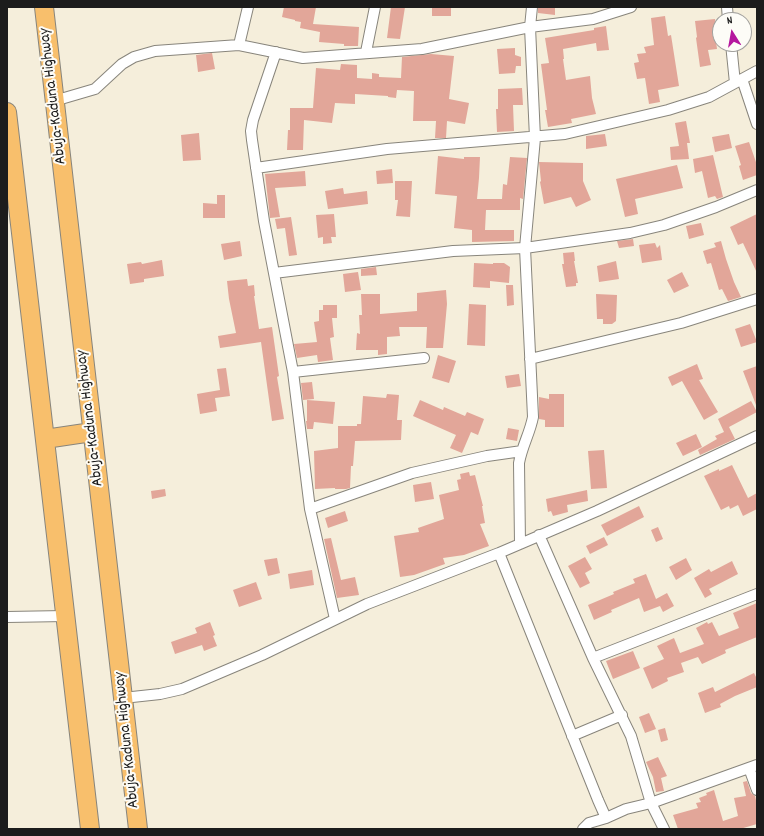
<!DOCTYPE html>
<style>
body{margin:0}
#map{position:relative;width:764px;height:836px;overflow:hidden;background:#f5eedb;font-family:Dekko,sans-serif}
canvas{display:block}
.frame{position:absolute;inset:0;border:8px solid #1c1c1c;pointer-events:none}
.north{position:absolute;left:712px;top:12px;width:40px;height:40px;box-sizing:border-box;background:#fdfcf7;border:1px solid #a3a29f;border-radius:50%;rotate:349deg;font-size:11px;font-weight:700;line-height:16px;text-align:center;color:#1c1c1c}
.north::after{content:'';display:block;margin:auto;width:14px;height:18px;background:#b5179e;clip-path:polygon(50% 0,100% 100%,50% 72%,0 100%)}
</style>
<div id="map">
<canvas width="764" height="836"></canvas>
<div class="frame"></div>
<div class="north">N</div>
</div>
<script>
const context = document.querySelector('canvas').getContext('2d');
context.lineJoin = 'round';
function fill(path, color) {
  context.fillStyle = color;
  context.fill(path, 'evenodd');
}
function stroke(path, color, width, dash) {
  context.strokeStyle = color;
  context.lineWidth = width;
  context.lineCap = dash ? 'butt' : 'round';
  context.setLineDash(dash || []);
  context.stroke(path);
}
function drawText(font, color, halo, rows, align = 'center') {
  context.font = font + ' Dekko,sans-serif';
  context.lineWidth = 4;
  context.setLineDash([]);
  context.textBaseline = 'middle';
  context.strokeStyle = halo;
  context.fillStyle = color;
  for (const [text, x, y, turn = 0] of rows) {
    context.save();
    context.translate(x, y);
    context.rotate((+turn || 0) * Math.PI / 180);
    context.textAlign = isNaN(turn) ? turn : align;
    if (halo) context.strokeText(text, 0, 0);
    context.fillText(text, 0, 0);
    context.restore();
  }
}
const building = new Path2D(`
 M284,7H316L313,24L359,27L358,46H344V44L319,42L320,32L300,28L301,22L295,21V20L282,17Z
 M391,7H405L400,39L387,38Z
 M432,7H451V16H432Z
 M538,7H555V15L538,13Z
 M665,16L668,36L671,35L679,86L658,90L660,102L649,104L645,78L637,79L634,63L639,62L637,54L646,53L644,47L654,45L651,18Z
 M715,19L716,33H715L717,49L708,50L711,65L700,67L696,38L697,37L695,21Z
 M606,26L609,50L597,51L596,43L563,49L564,59H563L566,80L590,76L592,98L596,114L571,119L572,123L548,127L545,110H547L541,64L549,63L545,38L594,30V28Z
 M515,48V55L521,57V66H516L515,73L499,74L497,49Z
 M212,53L215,69L198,72L196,55Z
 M431,54L454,56L449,99L469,103L465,124L447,121L446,138H435L436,121H413L414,91L397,90L396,98L388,97V96L355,94V104L335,103L332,123L304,120L303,150H287L288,130H290V108H313L316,68L340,70L341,64L357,65V78L372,79V73L379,74V77L401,78L402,57Z
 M522,88L523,105H513L514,131L497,132L496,109H498V89Z
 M686,121L690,143H687L689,159L671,160L670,147L679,146L675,123Z
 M199,133L201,160L183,161L181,135Z
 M605,134L607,146L586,149V136Z
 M729,134L732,148L715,152L712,137Z
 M749,142L757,165V175L743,180L739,166L741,165L735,146Z
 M713,155L723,197L717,199L715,196L708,198L702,171L695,173L693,159Z
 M438,156L464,159V157H480L479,178L477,199H502L503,184L507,185L510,157L527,158L523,199L520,198V210H486L485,230H514V241L472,242V230L454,228L457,196L435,194Z
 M539,162L583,163V181L591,200L576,207L571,197L544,204L540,182L541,181Z
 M677,165L683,188L635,199L638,214L625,217L616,179Z
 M392,169L393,183L377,184L376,171Z
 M305,171L306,186L275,188L280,217L270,218L265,174Z
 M395,181H412L410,217L396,216L398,200H395Z
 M343,188L344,194L367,191L368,204L328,209L325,191Z
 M217,195H225V218H203V203L217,204Z
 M334,214L336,237H331L332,243L323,244V237L318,238L316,215Z
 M757,214V273L743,243L738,245L730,227Z
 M291,217L297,255L289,256L285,228L277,229L275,219Z
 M701,223L704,235L689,239L686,226Z
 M633,239L634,246L619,248L617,241Z
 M240,241L242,256L224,260L221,244Z
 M721,241L726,259L734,282L741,297L728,301L722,289L719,290L711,263L707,264L703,251L716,247L714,243Z
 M655,243L657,248L660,245L662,260L642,263L639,245Z
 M574,252L575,261H574L578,283H576V286L566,287L562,264H564L563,253Z
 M162,260L164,276L144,279V282L130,284L127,264L141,262L142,264Z
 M616,261L619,279L599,282L597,266Z
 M474,263L493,264V263H504L510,267L509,283L490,281V288L473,287Z
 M376,267L377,275L361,276V269Z
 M358,272L361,290L345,292L343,274Z
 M682,272L689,286L674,293L667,280Z
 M247,279L248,286L254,285L255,296H254L259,329L272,327L279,376L277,377L284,419L272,421L261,342L220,348L218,336L236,333L229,299L227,281Z
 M506,285H513L514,305L507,306Z
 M446,290L447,304L443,348H426L427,327H399L400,336L387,337V354L378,355V350H356L357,333L360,334L359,315H362L361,294H380V314L417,311V293Z
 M596,294L617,295L616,321L612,324H603V319H597Z
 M469,304L486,305L485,346L467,345Z
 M323,305H337V318H332L334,337L330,338L333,360L318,362L317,355L297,358L294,344L317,342L314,322L319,321V310H323Z
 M750,324L757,342L741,347L735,329Z
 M438,355L456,361L449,383L432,378Z
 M697,364L703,379L699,380L718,412L704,420L682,381L672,386L668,377Z
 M757,366V405H756L743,371Z
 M226,368L230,396L215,398L217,411L200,414L197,394L220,390L217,369Z
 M519,374L521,386L507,388L505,376Z
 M312,382L314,399L303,400L301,383Z
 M387,394L399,395L397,420H402L401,440L355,441L353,466H351L350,488L346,489H335V488L315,489L314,451L338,448V426H357V424H361L363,396L386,398Z
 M549,394H564V427H545V420L539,419V397L549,399Z
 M307,400L335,402L333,424L314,422L313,429H307L306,421H307Z
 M420,400L443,410L444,407L465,416L467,412L484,419L478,435L471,432L462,453L450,448L456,435L413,416Z
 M751,401L757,412L729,427L735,439L700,455L698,450L717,439L715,436L724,432L718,419Z
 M508,428L519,430L517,441L506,439Z
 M696,434L702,447L683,456L676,443Z
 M604,450L607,488L591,489L588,451Z
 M732,465L748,498L757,493V509L743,516L738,505L730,509L729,506L721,510L704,476L719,469V471Z
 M469,472L470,476L475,475L483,506H482L485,523L480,524L489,546L464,555L443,558L445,564L414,575L400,577L394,536L419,532L418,528L444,519L439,495L459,490L457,480L461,479L460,474Z
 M431,482L434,499L415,502L413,485Z
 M165,489L166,496L152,499L151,491Z
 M587,490L588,501L567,505L568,512L553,516L551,511L548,512L546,499Z
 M639,506L644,517L607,536L601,525Z
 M345,511L348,521L328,528L325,518Z
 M658,527L663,539L656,542L651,530Z
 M604,537L608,545L590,554L586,546Z
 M331,538L341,580L355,577L359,595L337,598L324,539Z
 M585,557L592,569L585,573L590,583L580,588L568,566Z
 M277,558L280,573L268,576L264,560Z
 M686,558L692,570L676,580L669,567Z
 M732,561L738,574L709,589L712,594L705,598L694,578L709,569L711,572Z
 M312,570L314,585L290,589L288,574Z
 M646,574L656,599L667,593L674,606L663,612L660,606L644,612L639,598L611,610L612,612L594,620L588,605L614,594L613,592L635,583L633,579Z
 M256,582L262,599L239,607L233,590Z
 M757,603V637L725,650L726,653L702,664L698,657L681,663L684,672L667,678L668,681L652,689L643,668L664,659L657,646L674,638L680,653L704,644L696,628L707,622L708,624L712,622L719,636L739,628L733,613Z
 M210,622L215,635L213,636L217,646L204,651L202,645L175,654L171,642L197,633L195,628Z
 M633,651L640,668L613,679L606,661Z
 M754,673L757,679V687L735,696L720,704L721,707L705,713L698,693L713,687L715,692Z
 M649,713L656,729L645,733L639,717Z
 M665,728L668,740L661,742L658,730Z
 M658,757L667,776L661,778L664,791L656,792L653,777L646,762Z
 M747,781L751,793L755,796L757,805V824L740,829H678L673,815L698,808L696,803L701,802L699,798L707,795L706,793L714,790L723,821L738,816L734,798L746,796L743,782Z`);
const street = new Path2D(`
 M727,7L728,20
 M731,44L735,83
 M239,45L248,7
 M276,52L253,120L251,131L252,140L264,221L293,372L310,509L335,619
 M366,52L375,7
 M742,79L757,124
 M54,101L95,89L122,64L134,57L155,51L239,45L303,58L422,49L530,27L593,19L631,7
 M256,168L387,149L565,134L668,110L709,97L757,71
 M274,273L453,251L525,248L630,233L664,225L716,207L757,190
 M530,359L681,323L757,299
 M293,372L424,358
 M310,509L412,473L487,456L522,451
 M539,535L593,658L631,736L651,803L664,829
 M520,544L519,463C522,446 530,433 533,417L525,248L535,138L530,27L532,7
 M499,553L598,800L606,818
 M7,617L65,616
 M593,658L757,594
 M123,698L160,694L182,689L262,655L367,604L499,553L597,511L757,436
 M572,736L622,715
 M749,768L757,790
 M583,829L589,823L606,818L626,809L651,803L757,765`);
const highway = new Path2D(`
 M44,7L138,829
 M7,112L90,829
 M45,439L92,432`);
const streetNames = [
 ["Abuja-Kaduna Highway",54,96,-97],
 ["Abuja-Kaduna Highway",91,418,-97],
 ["Abuja-Kaduna Highway",128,740,-96]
];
fill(building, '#e2a699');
stroke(street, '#88857c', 12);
stroke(highway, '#88857c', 20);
stroke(street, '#fff', 10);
stroke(highway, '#f8bf6c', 18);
drawText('16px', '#1c1c1c', '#fdfcf7', streetNames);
</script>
